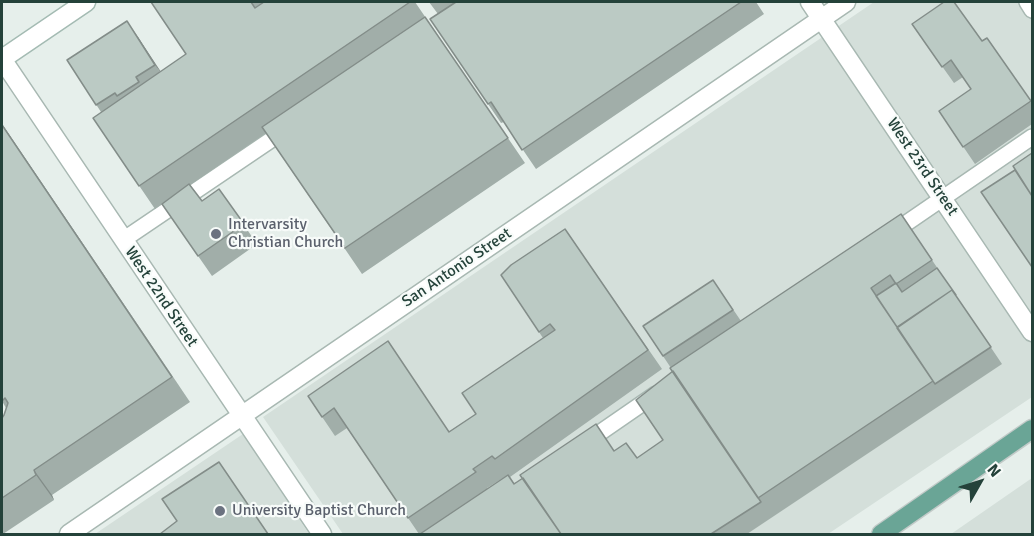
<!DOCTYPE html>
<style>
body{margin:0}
#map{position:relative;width:1034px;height:536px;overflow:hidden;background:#e6efeb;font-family:Signika,sans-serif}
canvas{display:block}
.frame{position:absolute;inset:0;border:3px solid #24423a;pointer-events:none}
.north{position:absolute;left:950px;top:452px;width:60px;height:60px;-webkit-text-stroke:4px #f7fbf9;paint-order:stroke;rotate:51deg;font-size:16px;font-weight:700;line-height:24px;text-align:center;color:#24423a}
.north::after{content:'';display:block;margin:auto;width:21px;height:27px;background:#24423a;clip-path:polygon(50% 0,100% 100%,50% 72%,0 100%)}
</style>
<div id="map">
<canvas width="1034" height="536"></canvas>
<div class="frame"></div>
<div class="north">N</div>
</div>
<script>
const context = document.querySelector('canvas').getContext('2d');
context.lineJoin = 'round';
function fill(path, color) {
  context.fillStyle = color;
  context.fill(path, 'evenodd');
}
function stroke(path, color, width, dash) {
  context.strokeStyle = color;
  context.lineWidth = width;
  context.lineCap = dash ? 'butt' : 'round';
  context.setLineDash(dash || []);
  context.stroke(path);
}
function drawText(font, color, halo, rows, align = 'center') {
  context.font = font + ' Signika,sans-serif';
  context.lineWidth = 4.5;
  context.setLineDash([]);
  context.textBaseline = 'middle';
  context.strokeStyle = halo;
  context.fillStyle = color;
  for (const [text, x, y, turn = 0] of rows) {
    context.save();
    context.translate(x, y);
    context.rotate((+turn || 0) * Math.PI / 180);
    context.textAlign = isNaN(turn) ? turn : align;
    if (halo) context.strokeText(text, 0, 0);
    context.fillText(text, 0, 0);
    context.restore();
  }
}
const built = new Path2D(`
 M874,2H1032V397L828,534H343L263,417Z
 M243,434L309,534H95Z
 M1032,478V534H951Z`);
const lane = new Path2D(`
 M1027,2L1032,10
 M892,233L1032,137
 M123,240L287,129
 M585,443L656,394`);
const street = new Path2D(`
 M810,2L1032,332
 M2,59L322,534
 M69,534L846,2`);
const secondary = new Path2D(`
 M2,59L86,2`);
const primary = new Path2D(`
 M881,534L1032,429`);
const wall = new Path2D(`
 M151,2H415L525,163L362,274L266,133L190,185L202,201L219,189L257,244L212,276L162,204L155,209L93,118L101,112L67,60L138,37L160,72L186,54Z
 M429,2H756L764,14L536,169L504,122L501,123L430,19L438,14Z
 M912,24L982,41L987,38L1032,104V124L975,164L939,111L971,89L963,77L954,83Z
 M2,124L190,402L52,495L54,500L3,534H2V418L4,415L6,408L2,401Z
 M901,214L1002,364L747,534H419L347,428L335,436L308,396L450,431L476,414L543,338L501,275L565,229L662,369L510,477L514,483L615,451L637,458L663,440L673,371L643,326L713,280L741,321ZM506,476L488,489L487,488Z`);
const shadedWall = new Path2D(`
 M127,21L138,37L167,81L155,65Z
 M2,124L190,402L2,125Z
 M34,470L52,495L54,500L36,475Z`);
const building = new Path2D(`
 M151,2H251L255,8L264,2H410L139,186L93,118L186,54Z
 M456,2H741L522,150L491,102L488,104L430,19Z
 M944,2H954L982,41L987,38L1031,101L963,147L939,111L971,89L951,60L942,67L912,24Z
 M425,17L508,138L345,248L262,127Z
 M127,21L155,65L136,77L139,82L117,96L115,93L96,105L67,60Z
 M2,125L172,377L34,470L36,475L2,498V418L4,415L8,403L5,398L2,401Z
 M1032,153V196L1013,166Z
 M1015,170L1032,196V267L981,192Z
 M189,184L202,201L219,189L244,224L198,256L162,204Z
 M901,214L932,260L896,284L890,275L871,288L933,381L758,498L670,368Z
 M565,229L648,350L495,459L492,456L473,469L476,472L408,518L334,408L322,417L308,396L388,341L449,432L476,414L462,393L555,330L550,324L539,332L501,275L511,265Z
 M937,268L956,295L952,290L897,327L876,296L896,283L902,292Z
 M713,280L733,310L663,356L643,326Z
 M952,290L991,347L935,384L897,328Z
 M673,371L761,502L711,534H561L520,475L596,424L614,451L626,443L637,458L663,440L636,400Z
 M219,462L268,534H160L177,521L162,499Z
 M508,475L514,484L523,478L561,534H420Z`);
const markers = [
 [216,234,6,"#6b7280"],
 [220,511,6,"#6b7280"]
];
const streetNames = [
 ["West 23rd Street",922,167,56],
 ["San Antonio Street",457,268,-34],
 ["West 22nd Street",161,297,56]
];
const worshipNames = [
 ["Intervarsity",228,225],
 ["Christian Church",228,243],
 ["University Baptist Church",232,511]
];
fill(built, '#d4dfda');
stroke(lane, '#a8b8b2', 18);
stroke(street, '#a8b8b2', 21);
stroke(secondary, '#a4bbb3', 21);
stroke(primary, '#c2cac8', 21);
stroke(lane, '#fff', 15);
stroke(street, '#fff', 18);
stroke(secondary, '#fff', 18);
stroke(primary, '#6aa596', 18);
fill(wall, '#a1aea9');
fill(shadedWall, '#838d89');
fill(building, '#bbcac4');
stroke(building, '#838d89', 1.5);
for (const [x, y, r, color] of markers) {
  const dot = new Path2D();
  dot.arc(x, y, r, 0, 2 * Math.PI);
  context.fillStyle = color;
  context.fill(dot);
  stroke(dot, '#f7fbf9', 2);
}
drawText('16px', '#24423a', '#f7fbf9', streetNames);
drawText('16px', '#5b616d', '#f7fbf9', worshipNames, 'left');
</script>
